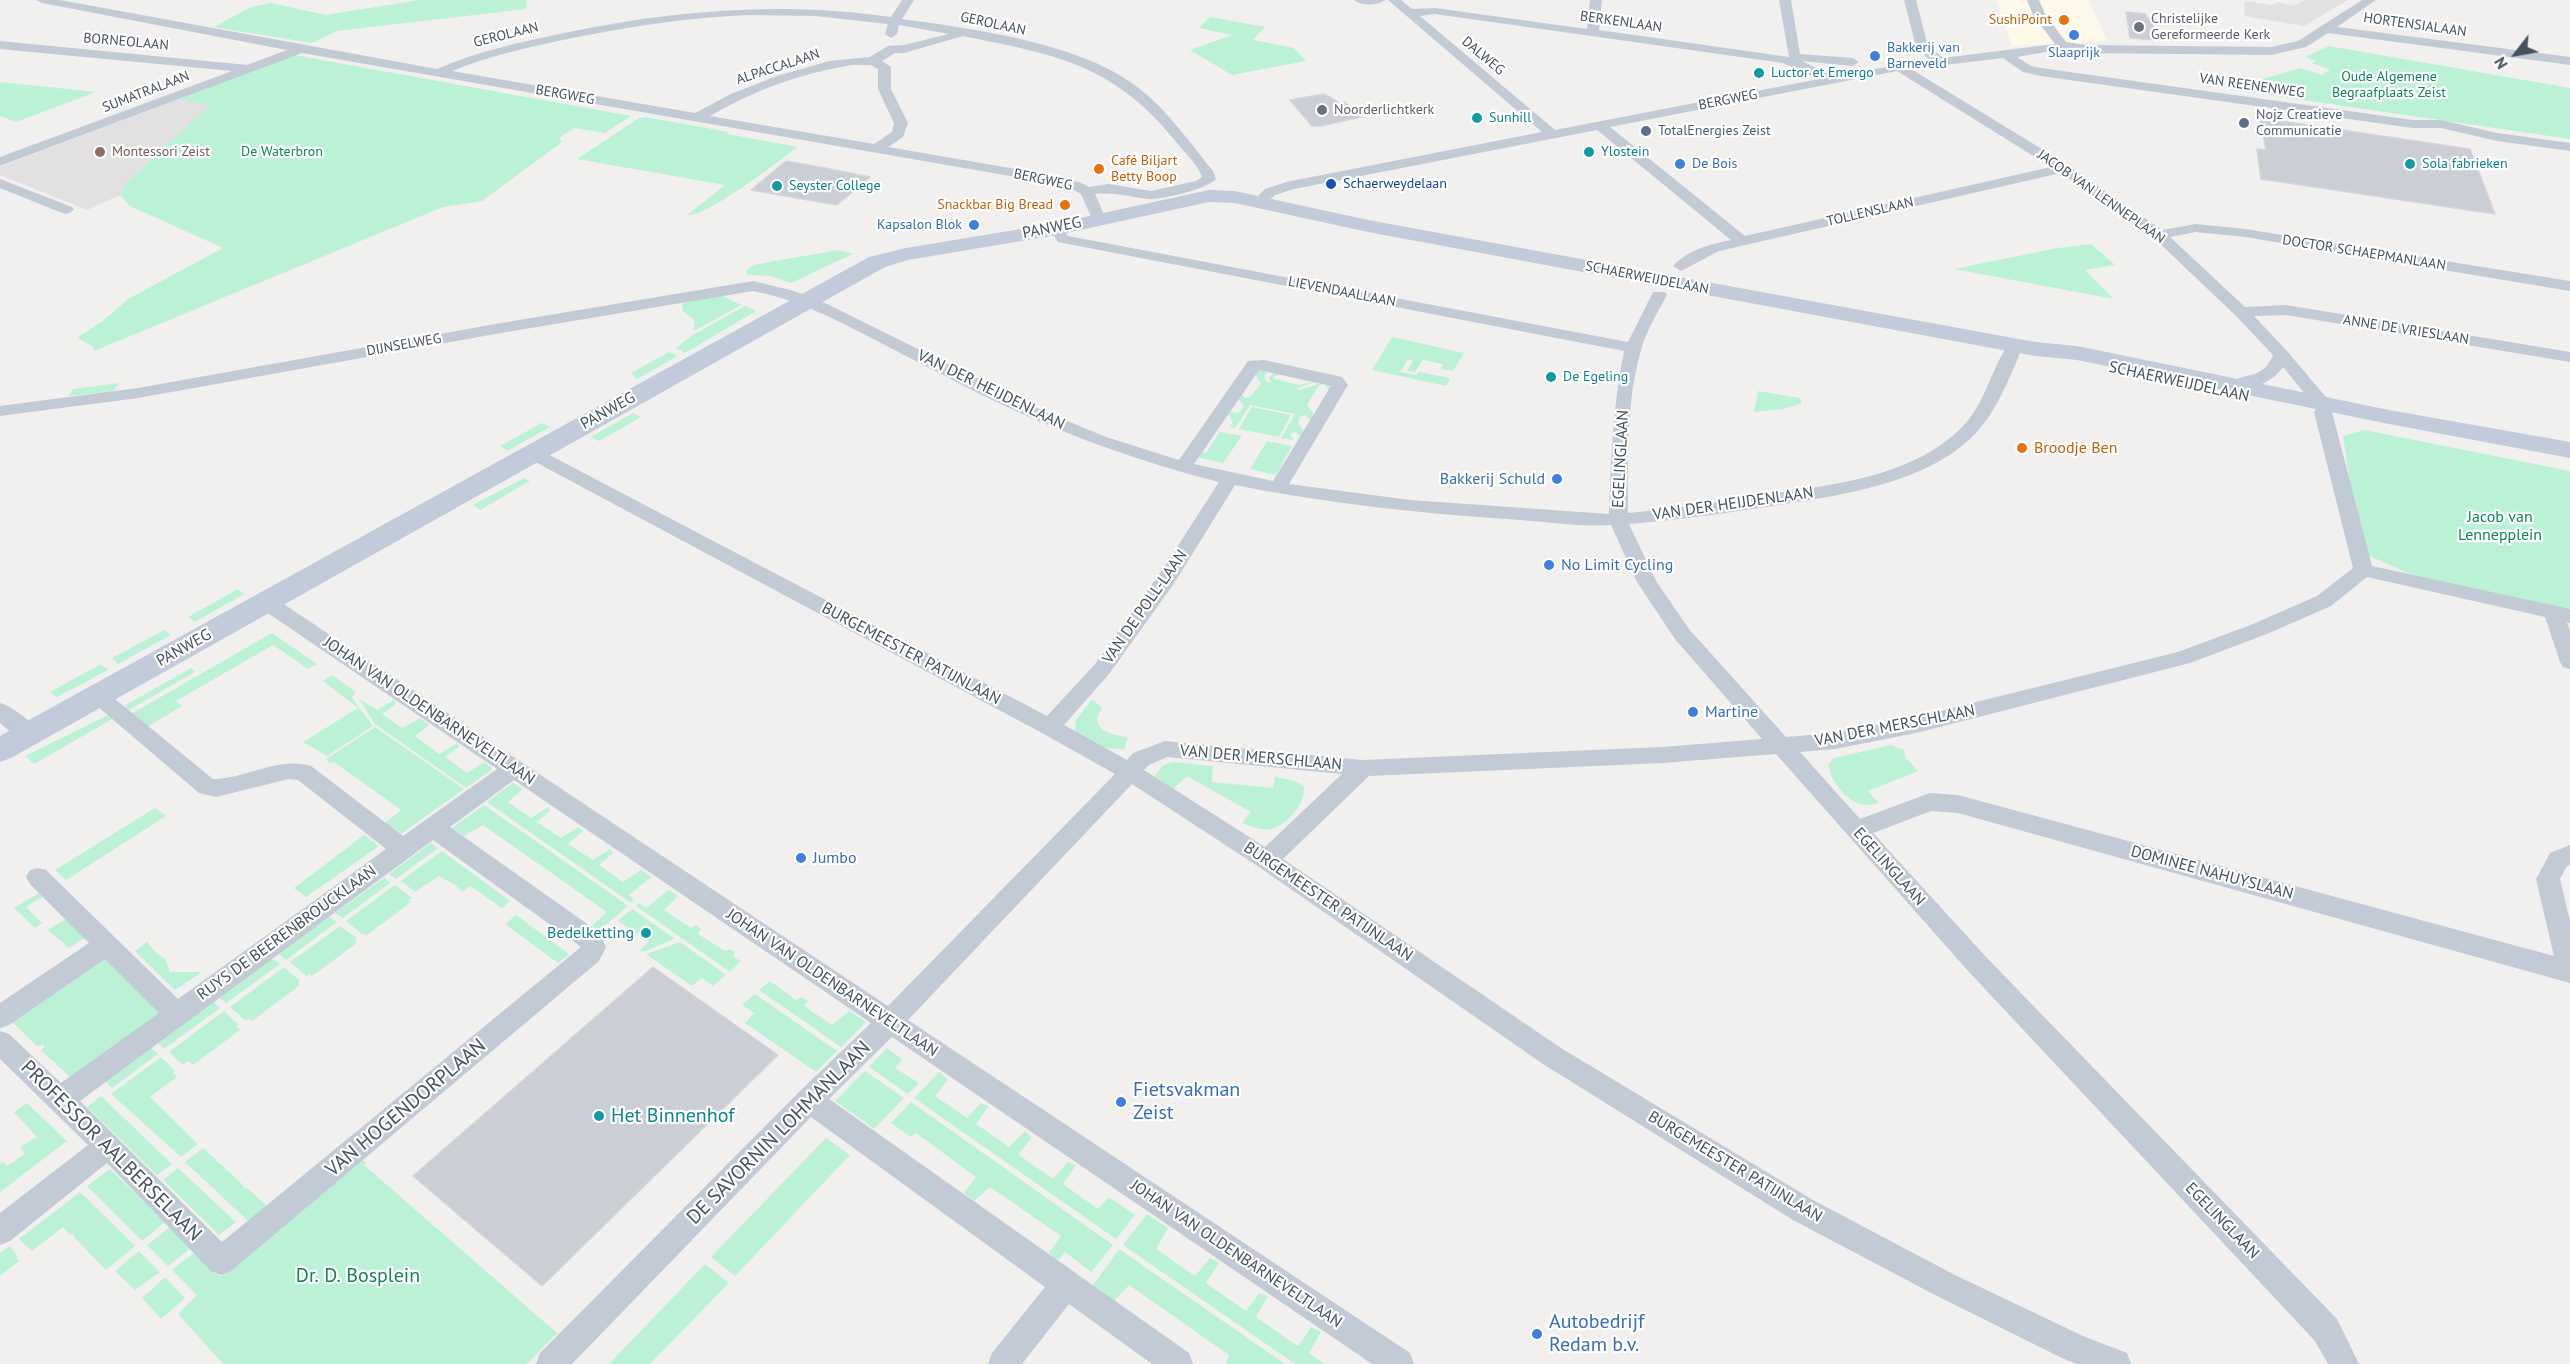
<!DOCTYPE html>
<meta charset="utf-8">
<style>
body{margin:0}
#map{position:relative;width:2570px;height:1364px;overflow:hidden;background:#f2efef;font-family:"PT Sans",sans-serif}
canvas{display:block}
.north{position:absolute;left:2486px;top:24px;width:60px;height:60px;-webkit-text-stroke:4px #fff;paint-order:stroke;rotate:239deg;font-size:16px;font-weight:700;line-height:24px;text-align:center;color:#46515e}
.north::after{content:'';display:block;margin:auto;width:21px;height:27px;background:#46515e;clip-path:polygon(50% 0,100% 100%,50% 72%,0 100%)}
</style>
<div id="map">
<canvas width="2570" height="1364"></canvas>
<div class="north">N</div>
</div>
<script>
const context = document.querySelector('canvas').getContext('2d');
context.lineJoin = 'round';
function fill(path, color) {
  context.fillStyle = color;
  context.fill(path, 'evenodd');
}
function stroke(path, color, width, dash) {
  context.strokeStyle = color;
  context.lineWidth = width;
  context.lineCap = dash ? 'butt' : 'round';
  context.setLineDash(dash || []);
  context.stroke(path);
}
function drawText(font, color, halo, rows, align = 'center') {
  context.font = font + ' "PT Sans",sans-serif';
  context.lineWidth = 4.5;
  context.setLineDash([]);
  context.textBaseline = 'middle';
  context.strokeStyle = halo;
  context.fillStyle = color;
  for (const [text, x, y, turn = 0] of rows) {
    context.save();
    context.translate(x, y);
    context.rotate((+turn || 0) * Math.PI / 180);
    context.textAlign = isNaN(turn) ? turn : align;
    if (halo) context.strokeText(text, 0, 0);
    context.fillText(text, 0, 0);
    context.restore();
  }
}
const commercial = new Path2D(`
 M1996,0H2089L2107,41L2012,46Z`);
const education = new Path2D(`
 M2305,0H2348L2304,26L2244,16L2245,1L2272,5L2279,2L2294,6Z
 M177,100L210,105L127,182L120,195L87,210L0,175V167Z`);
const green = new Path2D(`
 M419,0H527L526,9L337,31L312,43L214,27L251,7L271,3L326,15Z
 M1210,17L1265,27L1253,40L1294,48L1306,61L1232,75L1190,50L1232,35L1199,28Z
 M2329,46L2570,88V139L2227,89L2301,68L2322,75L2330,70L2312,63L2316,61L2305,57Z
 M294,55L631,116L605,133L574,128L559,138L562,142L482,201L443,207L94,351L92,346L77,338L104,320L128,299L223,248L130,206L120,195L127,182L210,105L177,100Z
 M0,82L96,92L16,122L0,116Z
 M645,117L729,132L727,134L798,147C778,161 708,217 687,215L725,185L577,159L639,118Z
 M2091,244L2115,265L2085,270L2114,299L1954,269L2058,248Z
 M838,250L853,254L791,283L770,276L748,275L746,271L753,265Z
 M721,295L741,305L694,331V320L683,311L682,303Z
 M745,306L756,311L685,353L676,348L691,336Z
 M1392,337L1464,353L1453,371L1441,369L1443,364L1423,360L1415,372L1407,371L1413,361L1408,359L1400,372L1417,375L1419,372L1450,378L1446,386L1372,370Z
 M669,352L678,356L637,379L631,373Z
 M1256,370H1268L1264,378L1267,382L1272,383L1269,378L1274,372L1282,374L1273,377L1275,379L1299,385L1320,381L1296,388L1299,390L1325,382L1331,388L1329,390L1324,384L1319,385L1307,405L1315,416L1311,421L1305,415L1300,417L1298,423L1305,433L1302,438L1296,432L1290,434L1294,440L1281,438L1295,414L1250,405L1235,428L1230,427L1233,422L1227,412L1229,409L1234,413L1240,412L1244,406L1237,398L1240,393L1245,398L1250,397L1261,384L1254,372Z
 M119,383L114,391L69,396L73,389Z
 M1758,391L1800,398L1802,403L1784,409L1754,412Z
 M1252,407L1291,415L1279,437L1239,429Z
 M633,413L641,417L599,441L591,437Z
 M542,423L550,427L507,451L500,446Z
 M2364,430L2570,471V610L2417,577L2363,553L2359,544L2343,436Z
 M1220,432L1242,436L1223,463L1196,457L1199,451L1206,453Z
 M1267,441L1292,446L1276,475L1250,469Z
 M524,478L530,481L480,510L473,505Z
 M238,589L244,594L195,622L188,617Z
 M164,630L171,635L118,664L112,658Z
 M272,633L317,664L308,669L273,645L176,701L182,706L147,727L131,714Z
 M101,664L108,670L57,697L50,692Z
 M191,668L195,672L127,711L126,705Z
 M332,675L356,692L352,698L373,726L327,756L303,742L358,708L323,681Z
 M359,699L377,710L394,700L396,704L382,714L402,728L420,718L429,725L415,736L439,754L456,744L460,746L445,757L467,773L484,762L493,769L466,788L375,724Z
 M1092,699L1102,708C1087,730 1112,735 1128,737L1124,750L1093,746L1075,731L1076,720Z
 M106,716L114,718L34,764L25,756Z
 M375,727L464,789L401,834L385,823L401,810L334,762L330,763L326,759Z
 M1891,745L1904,750L1905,757L1918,771L1868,791L1879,803C1853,812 1833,787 1828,765L1834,758Z
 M1172,762L1213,766L1212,782L1273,788L1275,777L1295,781L1304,786C1305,804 1288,826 1270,829C1260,831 1251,826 1242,823L1251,812L1187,776L1173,789L1154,776L1164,765Z
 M513,783L523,789L508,802L531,818L548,807L551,810L537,822L561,838L578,827L583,831L568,844L593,860L610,849L613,853L599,865L623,882L641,870L651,877L629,895L634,900L631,903L487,802Z
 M484,805L607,891L628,906L598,931L592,926L607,912L483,825L464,836L452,828Z
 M155,808L166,816L66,880L55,870Z
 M364,835L379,846L306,897L294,888Z
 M431,843L438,848L396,879L389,874Z
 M442,851L510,901L502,908L470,886L462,892L455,885L439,876L415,892L401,881Z
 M384,878L390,883L343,918L335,913Z
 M395,885L412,898L409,900L411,902L367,935L362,934L346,921Z
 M669,890L678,896L664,910L691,928L696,925L701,929L698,934L725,951L730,949L735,952L733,957L741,961L730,972L636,906L639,903L646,908Z
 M42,891L45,895L26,907L42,923L35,928L14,908Z
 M632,909L674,938L672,940L643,952L640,950L649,941L618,921Z
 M516,915L569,954L558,963L505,924Z
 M329,917L337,922L286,960L279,954L311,927L314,928Z
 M67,918L86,937L69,948L48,930Z
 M340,926L357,938L355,940L357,943L312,976L309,974L306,976L290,962Z
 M147,942L156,953L165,959L170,972H202L175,990L135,951Z
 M680,942L726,975L713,986L702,978L692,986L646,954Z
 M104,955L160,1014L71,1078L41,1050L45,1047L42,1044L38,1047L10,1020Z
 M272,958L280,964L226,1003L219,997Z
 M284,967L300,981L298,983L300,985L252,1021L249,1019L246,1021L230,1007Z
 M770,981L796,1000L802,997L808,1001L804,1006L832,1025L849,1011L866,1022L841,1047L759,990Z
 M755,994L837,1051L816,1072L745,1023L754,1013L742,1005Z
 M213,1001L220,1008L164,1049L157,1042Z
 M224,1011L238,1024L236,1026L240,1030L193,1065L188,1061L183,1065L169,1052Z
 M150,1047L158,1054L112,1088L104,1080Z
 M887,1048L902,1059L895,1068L919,1083L908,1094L869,1067Z
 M161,1057L175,1071L173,1073L177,1077L150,1097L198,1144L181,1157L111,1094Z
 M865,1071L904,1098L874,1129L835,1101Z
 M939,1072L948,1080L935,1096L967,1118L981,1103L989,1106L976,1124L1009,1147L1025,1131L1032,1138L1019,1153V1155L1053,1179L1068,1162L1076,1165L1063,1184L1098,1209L1109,1197L1135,1215L1116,1239L914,1098Z
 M101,1096L172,1164L157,1175L87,1107Z
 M911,1102L1113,1245L1091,1272L1065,1252L1058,1261L1049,1253L1061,1236L990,1187L974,1201L964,1193L976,1177L916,1133L911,1137L891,1123Z
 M27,1103L67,1141L0,1192V1164L3,1162L7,1166L25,1154L20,1147L37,1137L14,1112Z
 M826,1138L850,1155L735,1276L711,1257Z
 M203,1148L243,1185L245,1189L247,1188L267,1206L249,1222L185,1162Z
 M362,1159L366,1163L364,1165L557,1333L527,1364H223L178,1314L197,1295L172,1270L195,1252L219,1276H222Z
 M178,1168L236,1222L219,1235L163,1180Z
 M110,1169L165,1222L142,1241L87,1186Z
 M80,1192L135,1246L106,1270L74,1237L73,1233L70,1235L63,1227L32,1251L19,1239Z
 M1147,1214L1168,1228L1156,1249L1195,1276L1210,1258L1219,1263L1206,1283L1246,1311L1259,1293L1268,1296L1256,1317L1296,1345H1299L1311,1327L1321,1332L1309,1353L1324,1364H1295L1123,1245Z
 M170,1227L191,1248L168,1266L147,1245Z
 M10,1246L18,1257L17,1258L19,1261L0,1276V1253Z
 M1119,1249L1285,1364H1226L1229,1355L1129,1285L1114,1301L1093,1285Z
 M139,1251L160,1272L135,1290L115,1271Z
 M705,1264L729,1283L650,1364H609Z
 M165,1277L185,1298L161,1319L142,1298Z`);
const building = new Path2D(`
 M2126,12L2146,14V18H2151L2157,40L2130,38Z
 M1324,94L1340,103L1345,102L1361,117L1321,126H1312L1290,100Z
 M2260,118L2470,149L2495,214L2261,179L2257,149L2266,150Z
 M786,161L825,168L870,177L837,205L751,190Z
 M653,967L778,1055L542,1286L413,1176Z`);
const street = new Path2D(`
 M36,0H60L437,69C478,51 521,42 564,33C673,10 781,1 891,17L902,0H914L902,19C974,29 1083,43 1140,89C1169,112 1190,143 1213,171L1216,179C1207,189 1162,200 1148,199C1130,197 1114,192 1095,194L1106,219L1099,223L1092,219L1081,194L1070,188L1033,180L302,53L0,166V157L232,71L0,49V41L247,65L287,50L42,3ZM747,15L815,16L888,24L885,34L891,38L897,34L899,25L949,34L904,45L888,46L870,57L829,61L777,76L731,94L695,113L452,71C486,57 522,49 558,41C620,28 683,18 747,15ZM963,36C1052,54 1111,63 1172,137C1181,149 1197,163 1202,177L1196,181L1151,191L1109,184L1089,187L1079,182L1033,172L888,147L903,137L908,123L891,89V67L882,61L895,53H904ZM852,65H871L878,69V89L894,123L892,132L874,144L710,116C754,90 802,73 852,65Z
 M1354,0H1385C1378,6 1361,6 1354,0Z
 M1388,0H1401L1412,9L1435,8L1587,29L1590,0H1602L1599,30L1789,57L1779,0H1791L1800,54L1853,58L1859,62L1853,66L1802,61L1833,76L1930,60L1916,47L1904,0H1916L1928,46L1943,58L2055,44L2033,15L2027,0H2039L2045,14L2066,42L2085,45L2271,47L2298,41L2362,0H2376L2337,27L2570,57V65L2328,33L2306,47L2271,55L2085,53L2063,49L2017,57L2031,66L2041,68L2413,120H2441L2497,133L2570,143V151L2497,141L2441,128H2413L2041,76L2023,72L2003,58L1911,69L2068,165L2162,230L2196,224L2245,229L2570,281V291L2245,237L2196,232L2170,237L2245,307L2286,305L2570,352V362L2286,315L2254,316L2287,351L2330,402L2327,406H2315L2283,367C2274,381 2249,393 2232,389L2230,385C2242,370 2261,383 2273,355L2235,315L2154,238L2061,173L1719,251L1681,271L1673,266C1687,250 1712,244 1731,240L1597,130L1294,189L1275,195L1264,205H1254L1252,202L1265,189L1286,182L1542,132ZM1435,14L1783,63L1819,79L1555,130L1420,16ZM1897,71L2051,167L1745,236L1610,127Z
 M0,179L72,207L74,210L67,214L62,213L0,188Z
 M1057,225L1062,226L1068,236L1628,342L1653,292H1665L1667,295C1658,312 1646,331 1641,350C1626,402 1628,459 1628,513C1673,509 1718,502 1763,495C1830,485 1913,478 1963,426C1986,402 1991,369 2009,343H2021L2023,346C2010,376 1998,410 1975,434C1925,486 1833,496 1766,507C1720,514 1675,520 1629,524L1656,581L1689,629L1786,737L1835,733L1916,717L2178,652L2253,624L2317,596L2353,568L2314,412L2317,408H2329L2332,412L2372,566L2570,609V623L2567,622L2570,631V669L2563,667L2560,662L2545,617L2367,577L2331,606L2267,634L2190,663L1916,733L1835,749L1800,752L1860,819L1930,793L1958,795L2554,956L2536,879L2550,853L2570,845V865L2566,867L2560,879L2570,921V983L1958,813L1931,811L1873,833L1987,958L2337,1319L2359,1364H2328L2315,1341L1969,972L1776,754L1662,763L1369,776L1283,859L1561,1048L1813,1200L1955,1275L2083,1336L2127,1353L2131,1364H2077L2064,1359L1935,1295L1793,1220L1543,1064L1259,867L1132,784L908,1020L1410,1353L1414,1364H1372L892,1037L829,1099L1189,1353L1193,1364H1152L1069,1304L1022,1364H988L992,1353L1045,1287L811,1117L572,1364H536L540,1353L800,1091L871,1023L514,780L450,827L600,933L606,947L599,961L231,1271L221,1275L211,1271L107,1163L10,1241L0,1245V1213L88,1145L0,1059V1031L9,1034L61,1083L159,1013L105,959L9,1025L0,1028V1003L89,943L30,884L26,877L30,870L38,868L46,870L178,999L386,849L298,780L289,779L216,797L199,793L90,700L86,695L90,690L97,687L104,690L213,779C246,779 278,756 311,766L403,836L497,769L259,607L256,602L259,597L266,595L273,597L888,1006L1115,774L1042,733L526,457L523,453L526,449H538L1047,716L1095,664L1161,572L1219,482C1130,459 1054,431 972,390C941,374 910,358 879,342C838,321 798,299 753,291L501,333L138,398L0,416V406L138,388L501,323L753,281L794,291L827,304L1043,411L1106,437L1179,460L1248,361L1264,360L1342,377L1348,385L1289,484L1410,500L1609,514C1611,459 1613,405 1624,351L1063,243L1058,242L1050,229ZM1259,370L1331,386L1273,481L1194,464ZM1235,485C1325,503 1415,513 1506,519C1541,521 1576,527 1611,525L1637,582L1675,639L1762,739L1662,747L1363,760L1165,741L1133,753L1127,760L1064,725L1109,674L1175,582ZM1167,757L1342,774L1265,847L1144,770L1149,765ZM433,840L581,947L222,1242L80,1101Z
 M0,703C13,707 33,722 40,734L37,740C21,744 11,732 0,723Z`);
const secondary = new Path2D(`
 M1209,190L1235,191L1368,220L2035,342L2077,346L2389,410L2570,442V458L2389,424L2077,360L2035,356L1368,232L1235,203L1209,202L1057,235L908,260L885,267L11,758L0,762V736L869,257L906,248L1057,223Z`);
const markers = [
 [2064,20,6,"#e8710a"],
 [2139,27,6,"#6b7280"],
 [2074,35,6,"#3f7fe0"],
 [1875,56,6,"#3f7fe0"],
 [1759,73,6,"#0f9aa8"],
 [1322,110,6,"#6b7280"],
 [1477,118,6,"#0f9aa8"],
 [2244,123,6,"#5c6f8a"],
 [1646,131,6,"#5c6f8a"],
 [100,152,6,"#8d6e63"],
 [1589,152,6,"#0f9aa8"],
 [1680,164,6,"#3f7fe0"],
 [2410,164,6,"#0f9aa8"],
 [1099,169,6,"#e8710a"],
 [1331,184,6,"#1a4fb4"],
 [777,186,6,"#0f9aa8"],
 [1065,205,6,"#e8710a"],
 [974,225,6,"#3f7fe0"],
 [1551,377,6,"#0f9aa8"],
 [2022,448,6,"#e8710a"],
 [1557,479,6,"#3f7fe0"],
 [1549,565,6,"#3f7fe0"],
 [1693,712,6,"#3f7fe0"],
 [801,858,6,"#3f7fe0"],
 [646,933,6,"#0f9aa8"],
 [1121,1102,6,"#3f7fe0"],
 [599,1116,6,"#0f9aa8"],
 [1537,1334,6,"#3f7fe0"]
];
const farWorshipnames = [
 ["Christelijke",2151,19],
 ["Gereformeerde Kerk",2151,35],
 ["Noorderlichtkerk",1334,110]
];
const farFoodnames = [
 ["SushiPoint",2052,20],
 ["Café Biljart",1111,161,"left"],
 ["Betty Boop",1111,177,"left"],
 ["Snackbar Big Bread",1053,205]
];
const farStreetnames = [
 ["BERKENLAAN",1621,22,8],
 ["GEROLAAN",993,24,12],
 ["HORTENSIALAAN",2415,25,8],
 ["GEROLAAN",506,35,-14],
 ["BORNEOLAAN",126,42,5],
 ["DALWEG",1483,56,40],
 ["ALPACCALAAN",778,67,-18],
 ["VAN REENENWEG",2252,86,8],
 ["SUMATRALAAN",146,92,-21],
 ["BERGWEG",565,95,10],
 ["BERGWEG",1728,100,-11],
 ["BERGWEG",1043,180,12],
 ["JACOB VAN LENNEPLAAN",2101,197,35],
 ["TOLLENSLAAN",1870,212,-13],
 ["DOCTOR SCHAEPMANLAAN",2364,253,9],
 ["SCHAERWEIJDELAAN",1647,278,11],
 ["LIEVENDAALLAAN",1342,292,11],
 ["ANNE DE VRIESLAAN",2406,330,9],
 ["DIJNSELWEG",404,345,-10]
];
const farShopnames = [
 ["Bakkerij van",1887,48],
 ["Barneveld",1887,64],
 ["Slaaprijk",2074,53,"center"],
 ["De Bois",1692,164],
 ["Kapsalon Blok",962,225,"right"]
];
const farCulturenames = [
 ["Luctor et Emergo",1771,73],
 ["Sunhill",1489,118],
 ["Ylostein",1601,152],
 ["Sola fabrieken",2422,164],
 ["Seyster College",789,186],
 ["De Egeling",1563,377]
];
const farParknames = [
 ["Oude Algemene",2389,77],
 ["Begraafplaats Zeist",2389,93],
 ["De Waterbron",282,152]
];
const farServicenames = [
 ["Nojz Creatieve",2256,115],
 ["Communicatie",2256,131],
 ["TotalEnergies Zeist",1658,131]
];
const farEducationnames = [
 ["Montessori Zeist",112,152]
];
const farTransitnames = [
 ["Schaerweydelaan",1343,184]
];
const streetNames = [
 ["PANWEG",1052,228,-11],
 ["SCHAERWEIJDELAAN",2179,382,12],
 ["VAN DER HEIJDENLAAN",991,390,26],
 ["PANWEG",608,411,-29],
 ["EGELINGLAAN",1621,459,-87],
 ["VAN DER HEIJDENLAAN",1733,504,-8],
 ["VAN DE POLL-LAAN",1145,607,-55],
 ["PANWEG",184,648,-29],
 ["BURGEMEESTER PATIJNLAAN",911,654,28],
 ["JOHAN VAN OLDENBARNEVELTLAAN",429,711,34],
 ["VAN DER MERSCHLAAN",1895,726,-11],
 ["VAN DER MERSCHLAAN",1261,758,5],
 ["EGELINGLAAN",1889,867,48],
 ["DOMINEE NAHUYSLAAN",2212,873,15],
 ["BURGEMEESTER PATIJNLAAN",1328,902,34],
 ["RUYS DE BEERENBROUCKLAAN",287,933,-36],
 ["JOHAN VAN OLDENBARNEVELTLAAN",832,983,34],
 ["BURGEMEESTER PATIJNLAAN",1735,1167,31],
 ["EGELINGLAAN",2222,1221,46],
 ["JOHAN VAN OLDENBARNEVELTLAAN",1236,1254,34]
];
const foodNames = [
 ["Broodje Ben",2034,448]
];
const shopNames = [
 ["Bakkerij Schuld",1545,479,"right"],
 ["No Limit Cycling",1561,565],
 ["Martine",1705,712],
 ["Jumbo",813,858]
];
const parkNames = [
 ["Jacob van",2500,517],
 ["Lennepplein",2500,535]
];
const cultureNames = [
 ["Bedelketting",634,933]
];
const nearShopnames = [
 ["Fietsvakman",1133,1090],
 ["Zeist",1133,1113],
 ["Autobedrijf",1549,1322],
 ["Redam b.v.",1549,1345]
];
const nearStreetnames = [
 ["VAN HOGENDORPLAAN",406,1108,-40],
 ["DE SAVORNIN LOHMANLAAN",779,1133,-45],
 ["PROFESSOR AALBERSELAAN",111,1151,45]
];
const nearCulturenames = [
 ["Het Binnenhof",611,1116]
];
const nearParknames = [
 ["Dr. D. Bosplein",358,1276]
];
fill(commercial, '#fdf9e8');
fill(education, '#e3e0e1');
fill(green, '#bbf2d5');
fill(building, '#cbced4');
stroke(building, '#d3d5db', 1.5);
fill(street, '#c2cad5');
fill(secondary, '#c1cbda');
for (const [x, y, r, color] of markers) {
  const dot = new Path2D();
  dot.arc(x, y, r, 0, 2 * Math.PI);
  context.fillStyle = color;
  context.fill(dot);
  stroke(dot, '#fff', 2);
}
drawText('14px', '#5b616d', '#fff', farWorshipnames, 'left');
drawText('14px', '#c56008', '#fff', farFoodnames, 'right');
drawText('14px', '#46515e', '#fff', farStreetnames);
drawText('14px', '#366cbe', '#fff', farShopnames, 'left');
drawText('14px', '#0d838f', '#fff', farCulturenames, 'left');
drawText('14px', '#108655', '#fff', farParknames);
drawText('14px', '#4e5e75', '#fff', farServicenames, 'left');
drawText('14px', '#785e54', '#fff', farEducationnames, 'left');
drawText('14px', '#164399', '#fff', farTransitnames, 'left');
drawText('16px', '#46515e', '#fff', streetNames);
drawText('16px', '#c56008', '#fff', foodNames, 'left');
drawText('16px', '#366cbe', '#fff', shopNames, 'left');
drawText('16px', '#108655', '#fff', parkNames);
drawText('16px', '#0d838f', '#fff', cultureNames, 'right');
drawText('20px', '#366cbe', '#fff', nearShopnames, 'left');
drawText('20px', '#46515e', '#fff', nearStreetnames);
drawText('20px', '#0d838f', '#fff', nearCulturenames, 'left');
drawText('20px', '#108655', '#fff', nearParknames);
</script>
